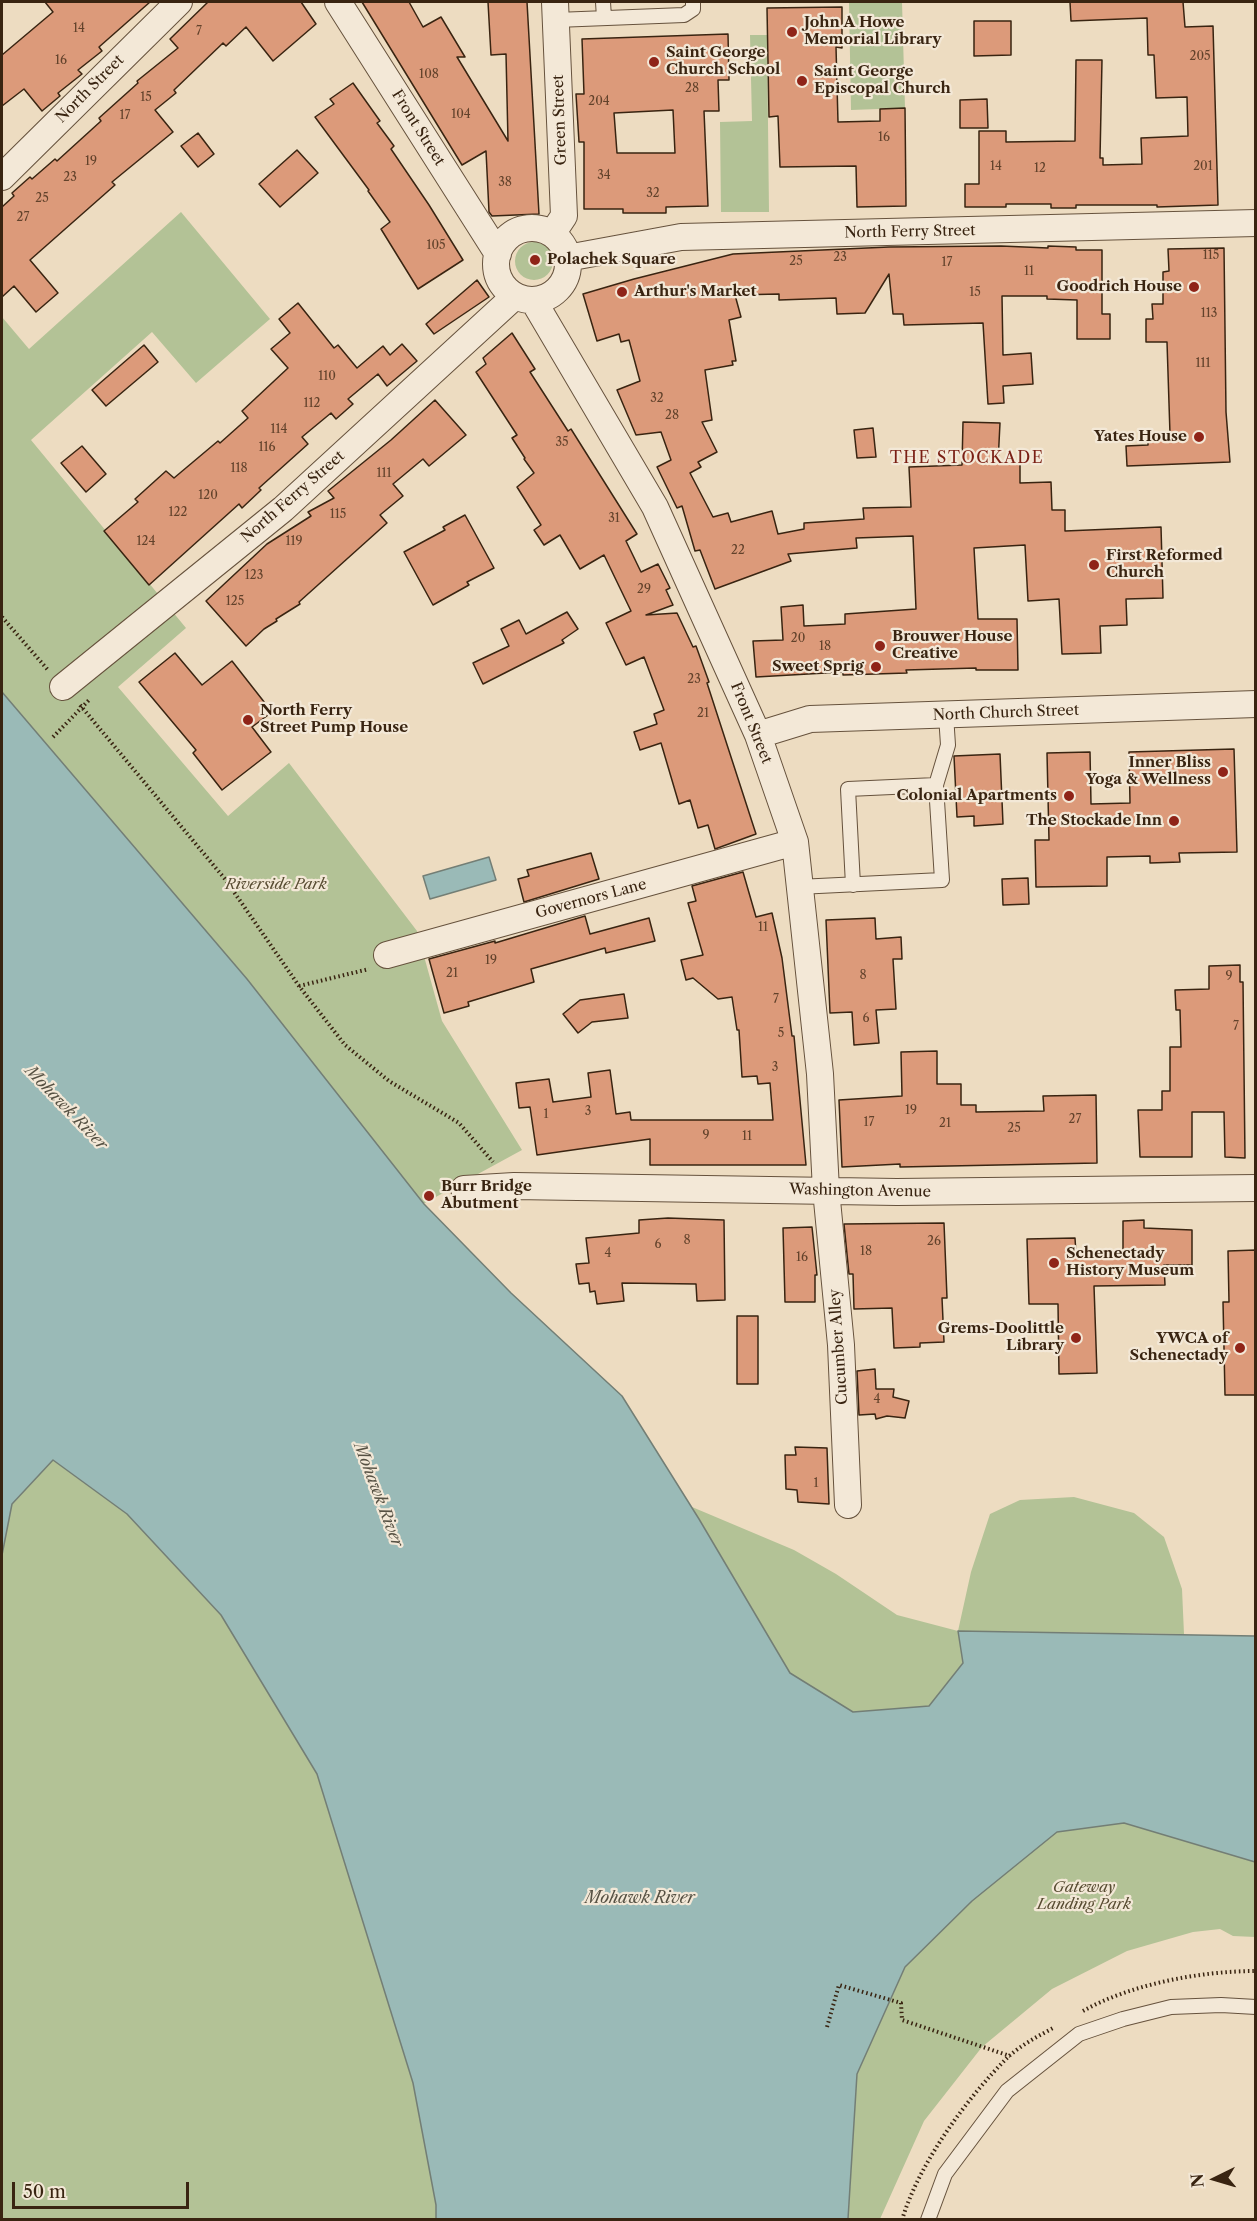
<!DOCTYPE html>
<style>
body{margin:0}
#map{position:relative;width:1257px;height:2221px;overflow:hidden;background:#eddcc1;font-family:"Libre Caslon Text",serif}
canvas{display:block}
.frame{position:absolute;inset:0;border:3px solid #392411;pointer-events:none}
.north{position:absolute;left:1185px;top:2149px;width:60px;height:60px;-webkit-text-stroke:4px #f3e8d7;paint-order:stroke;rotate:265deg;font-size:16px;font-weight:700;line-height:24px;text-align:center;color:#392411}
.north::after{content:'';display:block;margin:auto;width:21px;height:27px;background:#392411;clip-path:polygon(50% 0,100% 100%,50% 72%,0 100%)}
.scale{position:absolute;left:12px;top:2182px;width:177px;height:27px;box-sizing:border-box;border:3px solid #392411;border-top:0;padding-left:8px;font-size:18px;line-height:21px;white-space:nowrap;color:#392411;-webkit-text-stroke:4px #f3e8d7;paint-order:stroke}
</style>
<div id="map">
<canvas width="1257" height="2221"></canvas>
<div class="frame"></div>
<div class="north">N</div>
<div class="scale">50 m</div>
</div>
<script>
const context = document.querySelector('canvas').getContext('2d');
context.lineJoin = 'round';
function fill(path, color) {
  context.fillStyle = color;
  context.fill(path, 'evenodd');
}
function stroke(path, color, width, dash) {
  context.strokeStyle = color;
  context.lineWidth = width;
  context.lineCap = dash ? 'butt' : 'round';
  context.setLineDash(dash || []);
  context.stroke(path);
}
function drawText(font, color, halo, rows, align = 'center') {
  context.font = font + ' "Libre Caslon Text",serif';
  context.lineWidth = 4.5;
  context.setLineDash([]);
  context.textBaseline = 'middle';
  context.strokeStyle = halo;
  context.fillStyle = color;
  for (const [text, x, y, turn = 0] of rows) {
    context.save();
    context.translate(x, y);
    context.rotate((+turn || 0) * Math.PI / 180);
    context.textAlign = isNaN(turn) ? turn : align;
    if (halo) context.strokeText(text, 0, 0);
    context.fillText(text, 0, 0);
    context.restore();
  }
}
const green = new Path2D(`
 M849,2H902L905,108L851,110Z
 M750,35H767L769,212H721L720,122L752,121Z
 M181,212L270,319L196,383L152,332L31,440L186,628L118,687L228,816L289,763L417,931L442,1021L522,1150L423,1204L247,979L2,692V317L29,349Z
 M515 261a19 19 0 1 1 38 0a19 19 0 1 1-38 0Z
 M53,1460L127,1514L221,1615L317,1774L413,2083L436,2205V2219L2,2220V1555L12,1504Z
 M1074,1497L1134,1513L1164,1537L1182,1589L1184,1634L958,1631L963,1663L929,1706L853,1712L790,1673L692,1507L794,1550L836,1574L897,1615L958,1631L971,1572L990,1514L1020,1500Z
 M1255,1725V1937L1233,1936L1220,1929L1193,1932L1127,1951L1052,1989L982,2047L924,2121L880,2219L848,2220L857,2074L905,1967L901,1874Z`);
const water = new Path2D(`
 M2,692L247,979L424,1204L511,1293L622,1396L699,1519L790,1673L853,1712L929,1706L963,1663L958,1631L1255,1636V1862L1124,1823L1057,1832L972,1901L905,1967L857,2074L848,2219H436V2205L413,2083L317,1774L221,1615L127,1514L53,1460L12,1504L2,1555Z
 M489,857L496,880L430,899L423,876Z`);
const building = new Path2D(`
 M45,2H150L99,47L102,51L78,70L82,74L58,93L60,96L42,111L24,89L2,106V55L53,12Z
 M208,2H301L316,24L273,61L246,27L226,46L223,43L174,90L176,93L155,110L173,132L112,182L115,185L30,260L58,293L36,312L14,286L2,297V207L14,196L12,193L30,177L32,179L55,159L57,161L101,121L99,118L138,83L137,81L178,48L170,39Z
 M362,2H409L423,27L441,17L465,57H457L508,141L506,54L491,55L488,2H527L539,214L492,216L489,212L486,151L462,165Z
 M1070,2H1183L1185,27L1213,26L1218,205L1157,207V205H1076V208H1051V204H1006V207H965V184H979V131H1006V142L1075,141L1076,60H1102L1100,158H1103V165L1142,164L1141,138L1188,136L1187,97L1156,98L1154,55H1148L1147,18L1071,21Z
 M842,7V48L836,47L838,122L880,121V109L905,108L906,206L857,207L856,166L780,167L778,116L769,117L767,8Z
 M974,21H1011V55L974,56Z
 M728,34L729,80H718L719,111H704L708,206L666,207V213H623V209H584V142H579L576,94H584L582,39ZM673,110L675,153H617L614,113Z
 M353,83L380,121L377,123L394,146L391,149L429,205L463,260L418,289L381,229L390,222L368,191L369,190L315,117L334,104L330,99Z
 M987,99L988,128H960V100Z
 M198,133L214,154L198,167L181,146Z
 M297,150L318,173L280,207L259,184Z
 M1001,246L1048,248V246L1076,247V250H1102V314H1110V339H1077V300L1047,299V296H1002L1003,355L1031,353L1033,384L1003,386L1004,403L988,404L983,323L904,325L903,314H893L889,274L865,313L837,314L836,298L779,300V294L735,295L741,317L729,320L736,361H732L733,365L705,370L712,420L702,422L717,452L698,462L701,467L690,473L713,517L728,513L731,522L772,511L778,534L804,529V523L864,519L863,508L911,507L909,467L962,465L963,422L1000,423L998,463L1020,462V483L1051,482L1052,510H1065V531L1161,527L1163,598L1126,599L1127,625L1100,626L1101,653L1062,654L1059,599L1028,601L1025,545L974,548L978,619H1017L1018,670H976V668L906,670L907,673L843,675V672L756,677L753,641L783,640L781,607L803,605L804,626L845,624V614L916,609L913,536L856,538L857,548L788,554L791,561L715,589L700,550L695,551L682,506L677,508L657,467L671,460L661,432L636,435L617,390L640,381L629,340L621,342L619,334L597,341L583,294L634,279L733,254L889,247Z
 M1224,248L1226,412L1230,462L1127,466L1126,446L1148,445V441L1168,440V434H1170L1167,342H1146V319H1153L1152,304H1163V272L1169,271L1168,249Z
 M477,280L489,297L434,334L426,324Z
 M298,303L334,348L338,345L357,368L383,346L390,355L402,344L417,361L387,386L378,374L348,399L353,404L336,419L331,413L302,437L308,444L259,488L261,490L242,508L239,504L149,585L104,531L138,502L135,499L166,471L174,478L218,441L220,443L248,418L242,411L288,368L271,349L290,333L279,319Z
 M512,333L535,369L530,372L568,431L571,429L637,534L626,541L641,572L658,564L670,588L666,590L673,605L646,615L677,613L693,647L696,646L709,682L707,683L756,834L715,849L708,825L698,828L690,800L679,804L661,743L640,750L634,732L657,724L654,714L664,710L644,657L626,665L606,623L631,611L604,555L580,569L560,535L544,545L534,530L541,525L517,487L534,473L524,459L525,458L512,438L517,435L476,372L486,364L483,358Z
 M144,345L158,362L106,406L92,390Z
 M435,400L466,435L429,466L423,459L393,484L403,496L380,515L387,523L299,602L300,604L276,619L277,621L264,629L246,646L206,601L267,544L311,516L308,512L334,498L328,491L391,440Z
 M873,428L876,457L857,458L854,430Z
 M82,446L106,474L86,492L61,463Z
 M465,515L494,568L467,582L469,585L433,605L404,552L445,530L443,527Z
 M567,612L578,629L562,640L564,643L483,684L473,663L509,646L501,629L519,620L526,634Z
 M175,653L202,685L232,661L272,712L252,727L271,752L222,790L193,753L196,750L139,682Z
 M1234,749L1237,852L1179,853L1180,862L1150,863V856L1107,857V886L1036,887L1035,840H1049L1047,753L1090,752L1091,804L1130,803L1129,752Z
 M1000,754L1003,824L974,826V816L957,817L954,756Z
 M591,853L599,879L524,902L518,879L529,876L527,870Z
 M743,872L756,917L772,913L782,958L792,1036H794L806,1165H650V1139L537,1155L530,1107L519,1108L516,1083L549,1079L553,1102L591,1097L588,1073L610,1070L616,1114L630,1112L631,1120H773L770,1083L758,1084L757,1076L742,1077L739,1030H737L732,997L718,999L693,978L686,980L681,960L703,955L688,903L696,901L692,886Z
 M1028,878L1029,904L1003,905L1002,879Z
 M585,916L590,934L649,918L655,941L606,953L605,948L531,969L534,982L468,1002L469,1006L444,1013L429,959L495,941V943Z
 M875,918L876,939L901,937L902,959H893L896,1009L876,1010L879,1043L854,1045L852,1012L830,1013L826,920Z
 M1240,965V982H1243L1245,1158L1225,1157L1224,1112H1192V1157H1140L1138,1110H1162V1091H1170V1047H1181L1180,1010H1176L1175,990L1209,989V966Z
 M624,994L628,1018L592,1022L578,1033L563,1014L580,1000Z
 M937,1051V1084H961V1105H976V1112L1044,1111L1043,1096L1096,1095L1097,1163L900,1167V1164L842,1167L839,1100L902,1096L901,1052Z
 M668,1218L724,1220L725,1300L697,1301L696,1284L622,1283L624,1301L597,1304L595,1291L590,1292L589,1283L579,1284L576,1264L589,1263L586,1238L639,1233V1220Z
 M1144,1220V1228L1192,1230V1265H1164L1165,1285L1094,1286L1097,1373L1059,1374L1058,1304H1029L1027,1239L1075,1238L1076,1254L1123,1253V1221Z
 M944,1223L947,1298H942L944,1342L920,1343V1347L894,1348L892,1308L854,1309L853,1274H849L844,1224Z
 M812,1227L817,1275H815V1302H785L783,1228Z
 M1256,1250V1395H1225L1223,1302H1229L1228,1251Z
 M737,1316H758V1384H737Z
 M875,1369L876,1389H894L893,1397L909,1401L905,1418L887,1416L876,1419L875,1414L859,1415L857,1371Z
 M795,1447L827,1448L829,1504L798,1502L797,1490L786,1489L785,1455H796Z`);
const path = new Path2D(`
 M2,617L48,670
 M80,705L225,879L299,986L345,1045L389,1081L459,1123L493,1162
 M53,737L90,699
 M299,986L369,969
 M1083,2011C1131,1984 1201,1971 1256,1971
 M827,2027L839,1985L901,2003L902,2020L1010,2056
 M902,2220C919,2163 967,2098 1008,2057C1021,2045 1040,2035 1055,2027`);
const lane = new Path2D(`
 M603,2L604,18
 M556,20L684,15L693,9V2
 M936,785L948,745L946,715
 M798,887L942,880L936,785L848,789L853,885
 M928,2220L945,2174L1007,2091L1079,2034L1123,2019L1171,2007L1221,2005L1256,2007`);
const street = new Path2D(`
 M338,2L498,254
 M2,177L179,2
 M496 264a36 36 0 1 1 72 0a36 36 0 1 1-72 0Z
 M552,234L564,216L555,2
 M567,258L681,237L1256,223
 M533,300L655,507L758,735L795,842L820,1074L826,1190L841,1345L848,1505
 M63,687L283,509L515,296
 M758,735L810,719L1256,704
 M387,955L795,842
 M464,1189L514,1186L897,1192L1256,1188`);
const markers = [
 [792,32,6,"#8f2418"],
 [654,62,6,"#8f2418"],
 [802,81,6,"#8f2418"],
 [535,260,6,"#8f2418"],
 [1194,287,6,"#8f2418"],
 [622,292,6,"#8f2418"],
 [1199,437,6,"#8f2418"],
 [1094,565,6,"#8f2418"],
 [880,646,6,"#8f2418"],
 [876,667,6,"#8f2418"],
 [248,720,6,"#8f2418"],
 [1223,772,6,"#8f2418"],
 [1069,796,6,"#8f2418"],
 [1174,821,6,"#8f2418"],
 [429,1196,6,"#8f2418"],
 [1054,1263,6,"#8f2418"],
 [1076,1338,6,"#8f2418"],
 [1240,1348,6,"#8f2418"]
];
const numberNames = [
 ["14",79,29],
 ["7",199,32],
 ["205",1200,57],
 ["16",61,61],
 ["108",429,75],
 ["28",692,89],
 ["15",146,98],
 ["204",599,102],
 ["104",461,115],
 ["17",125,116],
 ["16",884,138],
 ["19",91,162],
 ["14",996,167],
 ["201",1203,167],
 ["12",1040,169],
 ["34",604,176],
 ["23",70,178],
 ["38",505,183],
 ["32",653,194],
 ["25",42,199],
 ["27",23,218],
 ["105",436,246],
 ["115",1211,256],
 ["23",840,258],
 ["25",796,262],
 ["17",947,263],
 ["11",1029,272],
 ["15",975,293],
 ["113",1209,314],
 ["111",1203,364],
 ["110",327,377],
 ["32",657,399],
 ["112",312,404],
 ["28",672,416],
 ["114",279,430],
 ["35",562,443],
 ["116",267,448],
 ["118",239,469],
 ["111",384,474],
 ["120",208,496],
 ["122",178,513],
 ["115",338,515],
 ["31",614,519],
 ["124",146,542],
 ["119",294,542],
 ["22",738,551],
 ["123",254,576],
 ["29",644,590],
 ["125",235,602],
 ["20",798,639],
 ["18",825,647],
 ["23",694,680],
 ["21",703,714],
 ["11",763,928],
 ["19",491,961],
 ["21",452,974],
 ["8",863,976],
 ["9",1229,977],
 ["7",776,1000],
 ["6",866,1019],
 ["7",1236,1027],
 ["5",781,1034],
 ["3",775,1068],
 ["19",911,1111],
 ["3",588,1112],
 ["1",546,1115],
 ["27",1075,1120],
 ["17",869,1123],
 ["21",945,1124],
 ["25",1014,1129],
 ["9",706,1136],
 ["11",747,1137],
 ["8",687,1241],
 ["26",934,1242],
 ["6",658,1245],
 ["18",866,1252],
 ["4",608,1254],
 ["16",802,1258],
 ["4",877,1400],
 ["1",816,1484]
];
const poiNames = [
 ["John A Howe",804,23],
 ["Memorial Library",804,40],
 ["Saint George",666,53],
 ["Church School",666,70],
 ["Saint George",814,72],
 ["Episcopal Church",814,89],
 ["Polachek Square",547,260],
 ["Goodrich House",1182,287,"right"],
 ["Arthur's Market",634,292],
 ["Yates House",1187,437,"right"],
 ["First Reformed",1106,556],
 ["Church",1106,573],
 ["Brouwer House",892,637],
 ["Creative",892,654],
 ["Sweet Sprig",864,667,"right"],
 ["North Ferry",260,711],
 ["Street Pump House",260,728],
 ["Inner Bliss",1211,763,"right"],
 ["Yoga & Wellness",1211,780,"right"],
 ["Colonial Apartments",1057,796,"right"],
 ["The Stockade Inn",1162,821,"right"],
 ["Burr Bridge",441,1187],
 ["Abutment",441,1204],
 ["Schenectady",1066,1254],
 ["History Museum",1066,1271],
 ["Grems-Doolittle",1064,1329,"right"],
 ["Library",1064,1346,"right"],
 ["YWCA of",1228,1339,"right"],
 ["Schenectady",1228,1356,"right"]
];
const streetNames = [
 ["North Street",90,89,-45],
 ["Green Street",560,120,-92],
 ["Front Street",418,128,58],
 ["North Ferry Street",910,232,-1],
 ["North Ferry Street",293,497,-41],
 ["North Church Street",1006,713,-2],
 ["Front Street",751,723,68],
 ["Governors Lane",591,899,-15],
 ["Washington Avenue",860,1191,1],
 ["Cucumber Alley",839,1347,-94]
];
const parkNames = [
 ["Riverside Park",276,885],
 ["Gateway",1084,1888],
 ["Landing Park",1084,1905]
];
const neighbourhoodNames = [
 ["THE STOCKADE",967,458]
];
const waterNames = [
 ["Mohawk River",66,1108,46],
 ["Mohawk River",378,1495,69],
 ["Mohawk River",640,1898]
];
fill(green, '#b3c296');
fill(water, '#9abab7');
stroke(water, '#737e75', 1.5);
fill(building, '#dc9a7a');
stroke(building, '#392411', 1.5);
stroke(lane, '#66523d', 16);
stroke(street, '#66523d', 28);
stroke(path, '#392411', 4, [1.5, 3]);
stroke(lane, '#f3e8d7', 14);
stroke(street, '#f3e8d7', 26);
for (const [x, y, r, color] of markers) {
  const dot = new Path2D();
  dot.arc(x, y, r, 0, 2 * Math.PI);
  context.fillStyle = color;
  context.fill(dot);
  stroke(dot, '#f3e8d7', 2);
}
drawText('12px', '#62422b', null, numberNames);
drawText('bold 15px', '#392411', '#f3e8d7', poiNames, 'left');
drawText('15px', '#392411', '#f3e8d7', streetNames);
drawText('italic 15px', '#584c32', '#f3e8d7', parkNames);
context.letterSpacing = '1.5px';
drawText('16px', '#7a1f14', '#f3e8d7', neighbourhoodNames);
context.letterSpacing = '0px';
drawText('italic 16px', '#565143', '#f3e8d7', waterNames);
</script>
